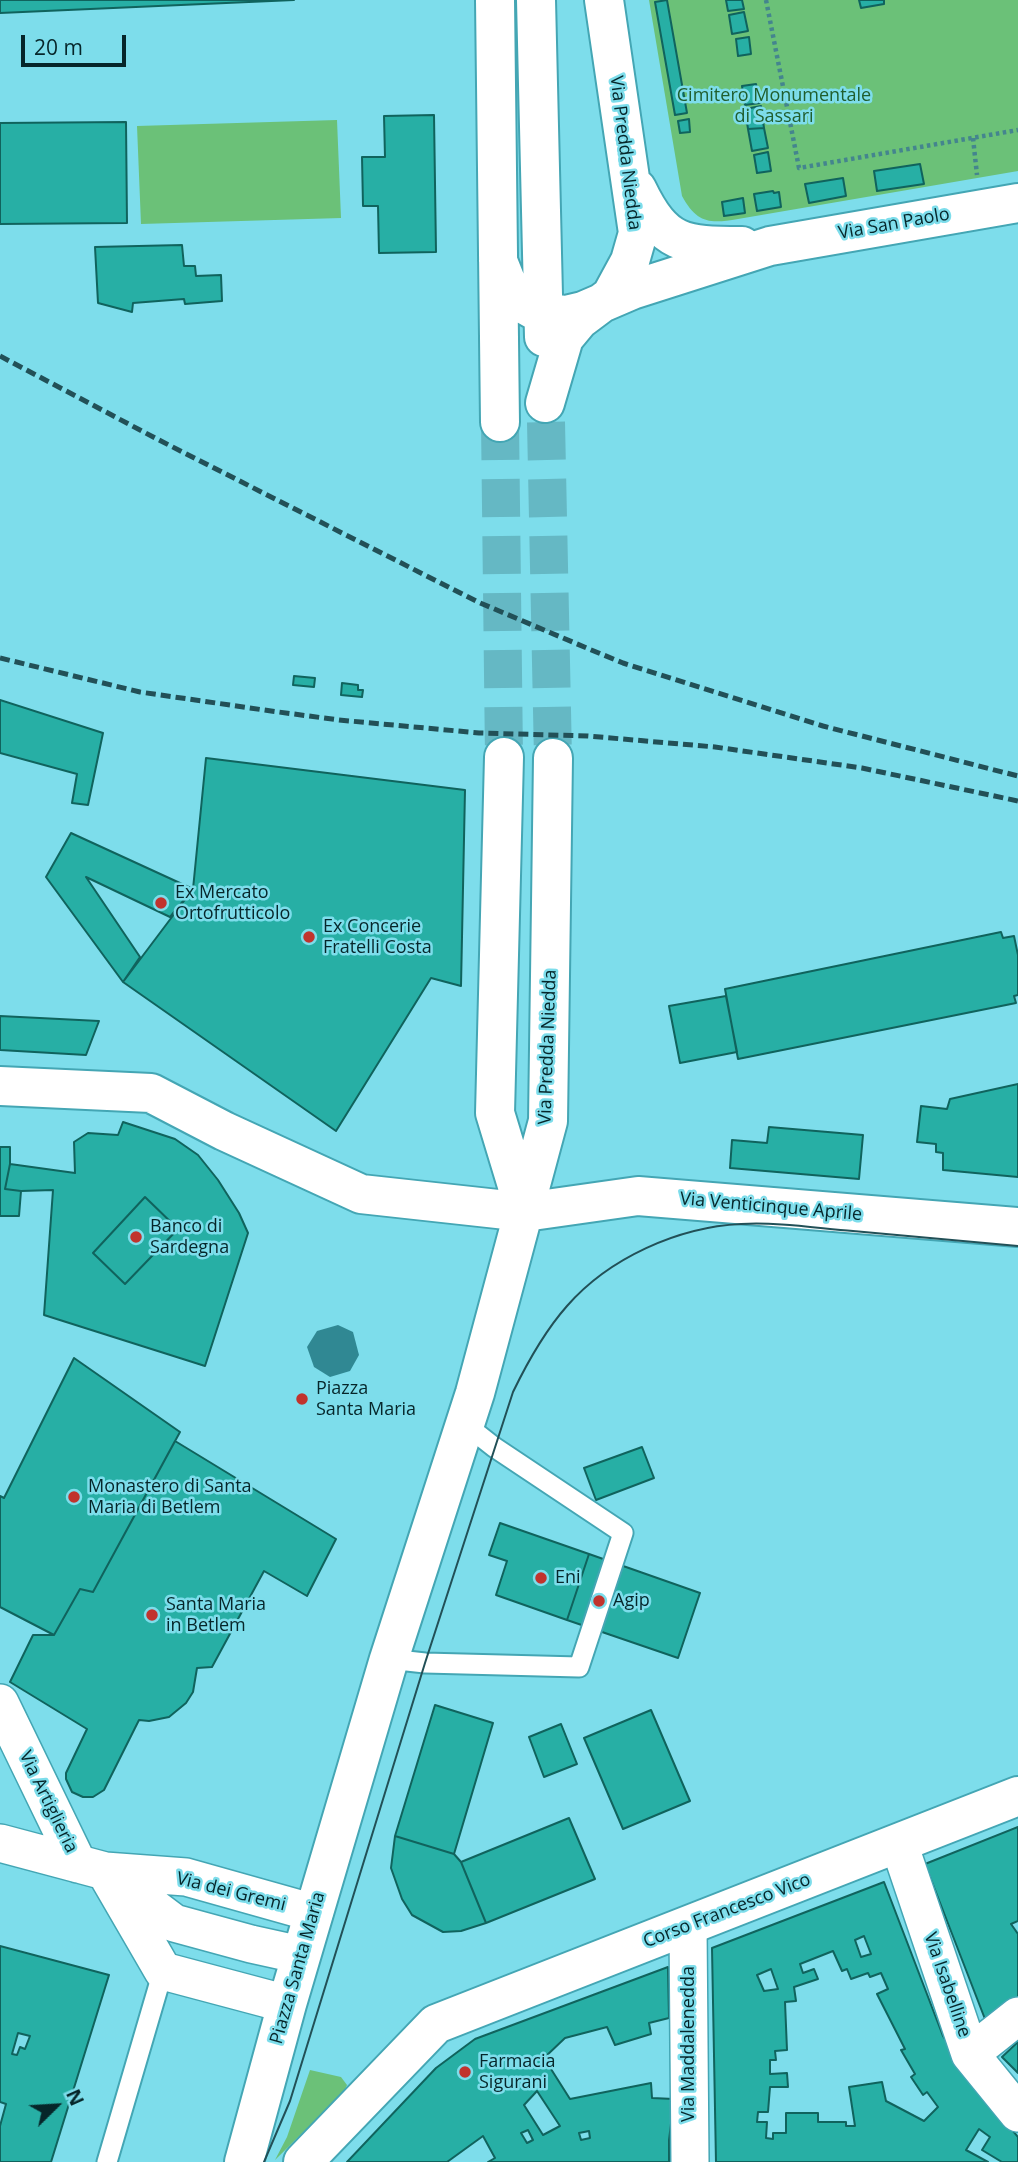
<!DOCTYPE html>
<style>
body{margin:0}
#map{position:relative;width:1018px;height:2162px;overflow:hidden;background:#7dddeb;font-family:"Open Sans",sans-serif}
canvas{display:block}
.north{position:absolute;left:21px;top:2071px;width:70px;height:70px;-webkit-text-stroke:5px #7dddeb;paint-order:stroke;rotate:66deg;font-size:19px;font-weight:700;line-height:28px;text-align:center;color:#06262a}
.north::after{content:'';display:block;margin:auto;width:24px;height:32px;background:#06262a;clip-path:polygon(50% 0,100% 100%,50% 72%,0 100%)}
.scale{position:absolute;left:21px;top:35px;width:105px;height:32px;box-sizing:border-box;border:4px solid #06262a;border-top:0;padding-left:9px;font-size:21px;line-height:24px;white-space:nowrap;color:#06262a;-webkit-text-stroke:5px #7dddeb;paint-order:stroke}
</style>
<div id="map">
<canvas width="1018" height="2162"></canvas>
<div class="north">N</div>
<div class="scale">20 m</div>
</div>
<script>
const context = document.querySelector('canvas').getContext('2d');
context.lineJoin = 'round';
function fill(path, color) {
  context.fillStyle = color;
  context.fill(path, 'evenodd');
}
function stroke(path, color, width, dash) {
  context.strokeStyle = color;
  context.lineWidth = width;
  context.lineCap = dash ? 'butt' : 'round';
  context.setLineDash(dash || []);
  context.stroke(path);
}
function drawText(font, color, halo, rows, align = 'center') {
  context.font = font + ' "Open Sans",sans-serif';
  context.lineWidth = 5;
  context.setLineDash([]);
  context.textBaseline = 'middle';
  context.strokeStyle = halo;
  context.fillStyle = color;
  for (const [text, x, y, turn = 0] of rows) {
    context.save();
    context.translate(x, y);
    context.rotate((+turn || 0) * Math.PI / 180);
    context.textAlign = isNaN(turn) ? turn : align;
    if (halo) context.strokeText(text, 0, 0);
    context.fillText(text, 0, 0);
    context.restore();
  }
}
const green = new Path2D(`
 M649,0H1018V171L738,219C709,224 697,223 682,196Z
 M337,120L341,218L141,224L137,126Z
 M310,2070L341,2077L347,2085L344,2092L275,2160L287,2137Z`);
const water = new Path2D(`
 M338,1325L353,1332L359,1355L350,1371L330,1377L314,1367L307,1347L317,1331Z`);
const building = new Path2D(`
 M0,0H294L0,13Z
 M667,0L687,113L675,115L655,2Z
 M726,0H742L744,9L728,11Z
 M859,0H884V4L861,8Z
 M744,12L748,31L732,34L729,15Z
 M749,37L751,54L738,56L736,39Z
 M756,84L760,103L745,105L742,86Z
 M761,106L764,128L748,129L745,109Z
 M434,115L436,252L379,253L378,206H363L362,157H385L384,116Z
 M689,119L690,132L680,133L678,121Z
 M126,122L127,223L0,224V123Z
 M764,128L768,148L752,151L748,129Z
 M768,152L771,171L757,173L754,155Z
 M920,164L924,184L877,191L874,171Z
 M843,178L846,196L809,203L805,184Z
 M773,191L774,193L779,192L781,207L757,211L754,194Z
 M743,198L745,213L724,216L722,202Z
 M182,245L184,266H195L196,276L221,275L222,301L185,304L184,299L133,303L132,312L98,303L95,247Z
 M294,676L315,678L314,687L293,685Z
 M342,683L358,685V690H363L362,697L341,695Z
 M0,700L103,733L88,805L72,803L77,774L0,753Z
 M206,758L465,790L461,986L431,978L336,1131L123,982L193,889Z
 M71,833L193,889L170,917L86,877L140,957L123,982L46,877Z
 M1001,932L1003,938L1014,936L1018,955V995L1014,996L1016,1003L738,1059L725,989Z
 M726,996L737,1052L680,1063L669,1006Z
 M0,1016L99,1021L86,1055L0,1050Z
 M1018,1084V1177L943,1170V1153L936,1152V1144L917,1142L921,1106L947,1109L950,1099Z
 M123,1122L175,1139L198,1155L218,1180L239,1213L248,1233L205,1366L44,1315L53,1190L21,1191L5,1189L10,1164L75,1173L74,1142L88,1133L118,1135ZM145,1197L178,1229L125,1284L93,1253Z
 M769,1127L863,1135L859,1179L730,1168L732,1140L767,1143Z
 M0,1147H10V1164L5,1189L21,1191L19,1216H0Z
 M145,1197L178,1229L125,1284L93,1253Z
 M74,1358L180,1432L93,1592L80,1589L54,1635L0,1607V1496L4,1498Z
 M175,1441L336,1539L307,1596L264,1571L212,1667L197,1668L193,1692L186,1703L169,1717L149,1721L139,1720L104,1790L93,1797H83L72,1792L66,1779V1773L87,1729L10,1682L33,1635H54L80,1589L93,1592Z
 M642,1447L654,1478L596,1500L584,1468Z
 M500,1523L589,1554L567,1620L496,1595L507,1561L489,1555Z
 M589,1554L700,1593L678,1658L567,1620Z
 M435,1705L493,1723L454,1854L395,1836Z
 M651,1710L690,1801L623,1829L584,1738Z
 M561,1724L577,1764L544,1777L529,1737Z
 M569,1818L595,1879L486,1923L461,1862Z
 M1018,1827V1921L1011,1924L1018,1934V2007L990,2032L925,1864Z
 M395,1836L454,1854L461,1862L486,1923L461,1931L443,1932L412,1915L402,1899L391,1868Z
 M884,1882L943,2036L973,2082L1018,2137V2162H1002L982,2150L990,2137L979,2129L966,2150L988,2162H716L712,1948ZM864,1936L871,1954L861,1957L855,1940ZM833,1951L842,1971L847,1969L851,1979L868,1973L870,1977L881,1973L888,1989L877,1994L905,2049L901,2050L915,2074L911,2077L923,2095L927,2092L938,2107L924,2121L886,2101L882,2082L849,2087L855,2126H846V2122H818V2113H786V2133H773V2139L766,2138L767,2122H757L758,2112H768L770,2087H788L787,2073L770,2074V2060H776L775,2051L787,2050L785,2002L796,2001L794,1987L818,1979L814,1969L803,1973L800,1964ZM771,1969L778,1989L764,1991L757,1975Z
 M0,1946L109,1975L51,2162H0V2126L6,2104L0,2102ZM18,2033L30,2036L25,2049L20,2047L17,2055L12,2054Z
 M668,1967L669,2018L649,2023L651,2034L615,2045L607,2027L565,2038L544,2058L570,2099L651,2083L652,2098L674,2099L669,2140V2162H488L495,2158L483,2136L447,2162H347L436,2068L475,2039ZM537,2091L560,2126L543,2135L524,2105ZM528,2130L533,2140L527,2143L521,2133ZM589,2131L590,2138L581,2140L579,2133Z
 M1018,2042V2073L1002,2057Z`);
const secondaryTunnel = new Path2D(`
 M500,422L504,757
 M546,422L553,758`);
const path = new Path2D(`
 M766,0L799,168L1018,130
 M973,138L977,175`);
const lane = new Path2D(`
 M389,1659L425,1663L579,1667L623,1533L494,1447L466,1425
 M107,2162L163,1971`);
const street = new Path2D(`
 M0,1703L78,1864
 M0,1843L105,1871L186,1877L314,1913
 M899,1844L970,2054L1018,2113
 M105,1871L163,1971L287,2004
 M117,1880L174,1923L251,1944L301,1955
 M688,1926L690,2162
 M970,2054L1018,2016`);
const secondary = new Path2D(`
 M495,0L500,422
 M536,0L544,337
 M637,189C664,245 683,246 742,246
 M498,261L508,286L520,302L534,310L544,313L566,315L583,311L632,290L770,246L1018,203
 M545,403L564,338L579,320L611,296L630,261L638,233L604,0
 M504,757L495,1113L525,1212
 M0,1086L151,1093L224,1131L361,1194L525,1212L638,1196L1018,1227
 M244,2162L287,2004L389,1659L475,1393L548,1121L553,758
 M303,2162L436,2024L1018,1796`);
const tram = new Path2D(`
 M264,2162L290,2101L425,1663L513,1392C528,1361 544,1332 567,1306C609,1258 678,1227 741,1224C778,1222 816,1228 853,1231C908,1236 963,1241 1018,1246`);
const rail = new Path2D(`
 M0,356L157,439L478,602L589,649L623,663L823,726L1018,776
 M0,658L140,692L271,711L339,720L479,733L588,736L715,747L862,768L1018,801`);
const markers = [
 [161,903,7,"#c1332d"],
 [309,937,7,"#c1332d"],
 [136,1237,7,"#c1332d"],
 [302,1399,7,"#c1332d"],
 [74,1497,7,"#c1332d"],
 [541,1578,7,"#c1332d"],
 [599,1601,7,"#c1332d"],
 [152,1615,7,"#c1332d"],
 [465,2072,7,"#c1332d"]
];
const parkNames = [
 ["Cimitero Monumentale",774,96],
 ["di Sassari",774,117]
];
const streetNames = [
 ["Via Predda Niedda",625,153,83],
 ["Via San Paolo",894,224,-10],
 ["Via Predda Niedda",548,1047,-88],
 ["Via Venticinque Aprile",771,1207,5],
 ["Via Artiglieria",48,1802,64],
 ["Via dei Gremi",231,1892,14],
 ["Corso Francesco Vico",727,1911,-21],
 ["Piazza Santa Maria",298,1968,-74],
 ["Via Isabelline",947,1985,71],
 ["Via Maddalenedda",689,2044,-90]
];
const poiNames = [
 ["Ex Mercato",175,893],
 ["Ortofrutticolo",175,914],
 ["Ex Concerie",323,927],
 ["Fratelli Costa",323,948],
 ["Banco di",150,1227],
 ["Sardegna",150,1248],
 ["Piazza",316,1389],
 ["Santa Maria",316,1410],
 ["Monastero di Santa",88,1487],
 ["Maria di Betlem",88,1508],
 ["Eni",555,1578],
 ["Agip",613,1601],
 ["Santa Maria",166,1605],
 ["in Betlem",166,1626],
 ["Farmacia",479,2062],
 ["Sigurani",479,2083]
];
fill(green, '#6bc178');
fill(water, '#308893');
fill(building, '#27afa5');
stroke(building, '#10635d', 2);
stroke(secondaryTunnel, '#65b8c4', 38, [38, 19]);
stroke(lane, '#44a6b4', 23);
stroke(street, '#44a6b4', 40);
stroke(secondary, '#44a6b4', 42);
stroke(path, '#44858e', 4.5, [3.5, 3.5]);
stroke(lane, '#fff', 19);
stroke(street, '#fff', 37);
stroke(secondary, '#fff', 38);
stroke(tram, '#225057', 2);
stroke(rail, '#225057', 5, [10, 5]);
for (const [x, y, r, color] of markers) {
  const dot = new Path2D();
  dot.arc(x, y, r, 0, 2 * Math.PI);
  context.fillStyle = color;
  context.fill(dot);
  stroke(dot, '#7dddeb', 2.5);
}
drawText('18px', '#205e2d', '#7dddeb', parkNames);
drawText('18px', '#06262a', '#7dddeb', streetNames);
drawText('18px', '#06262a', '#7dddeb', poiNames, 'left');
</script>
